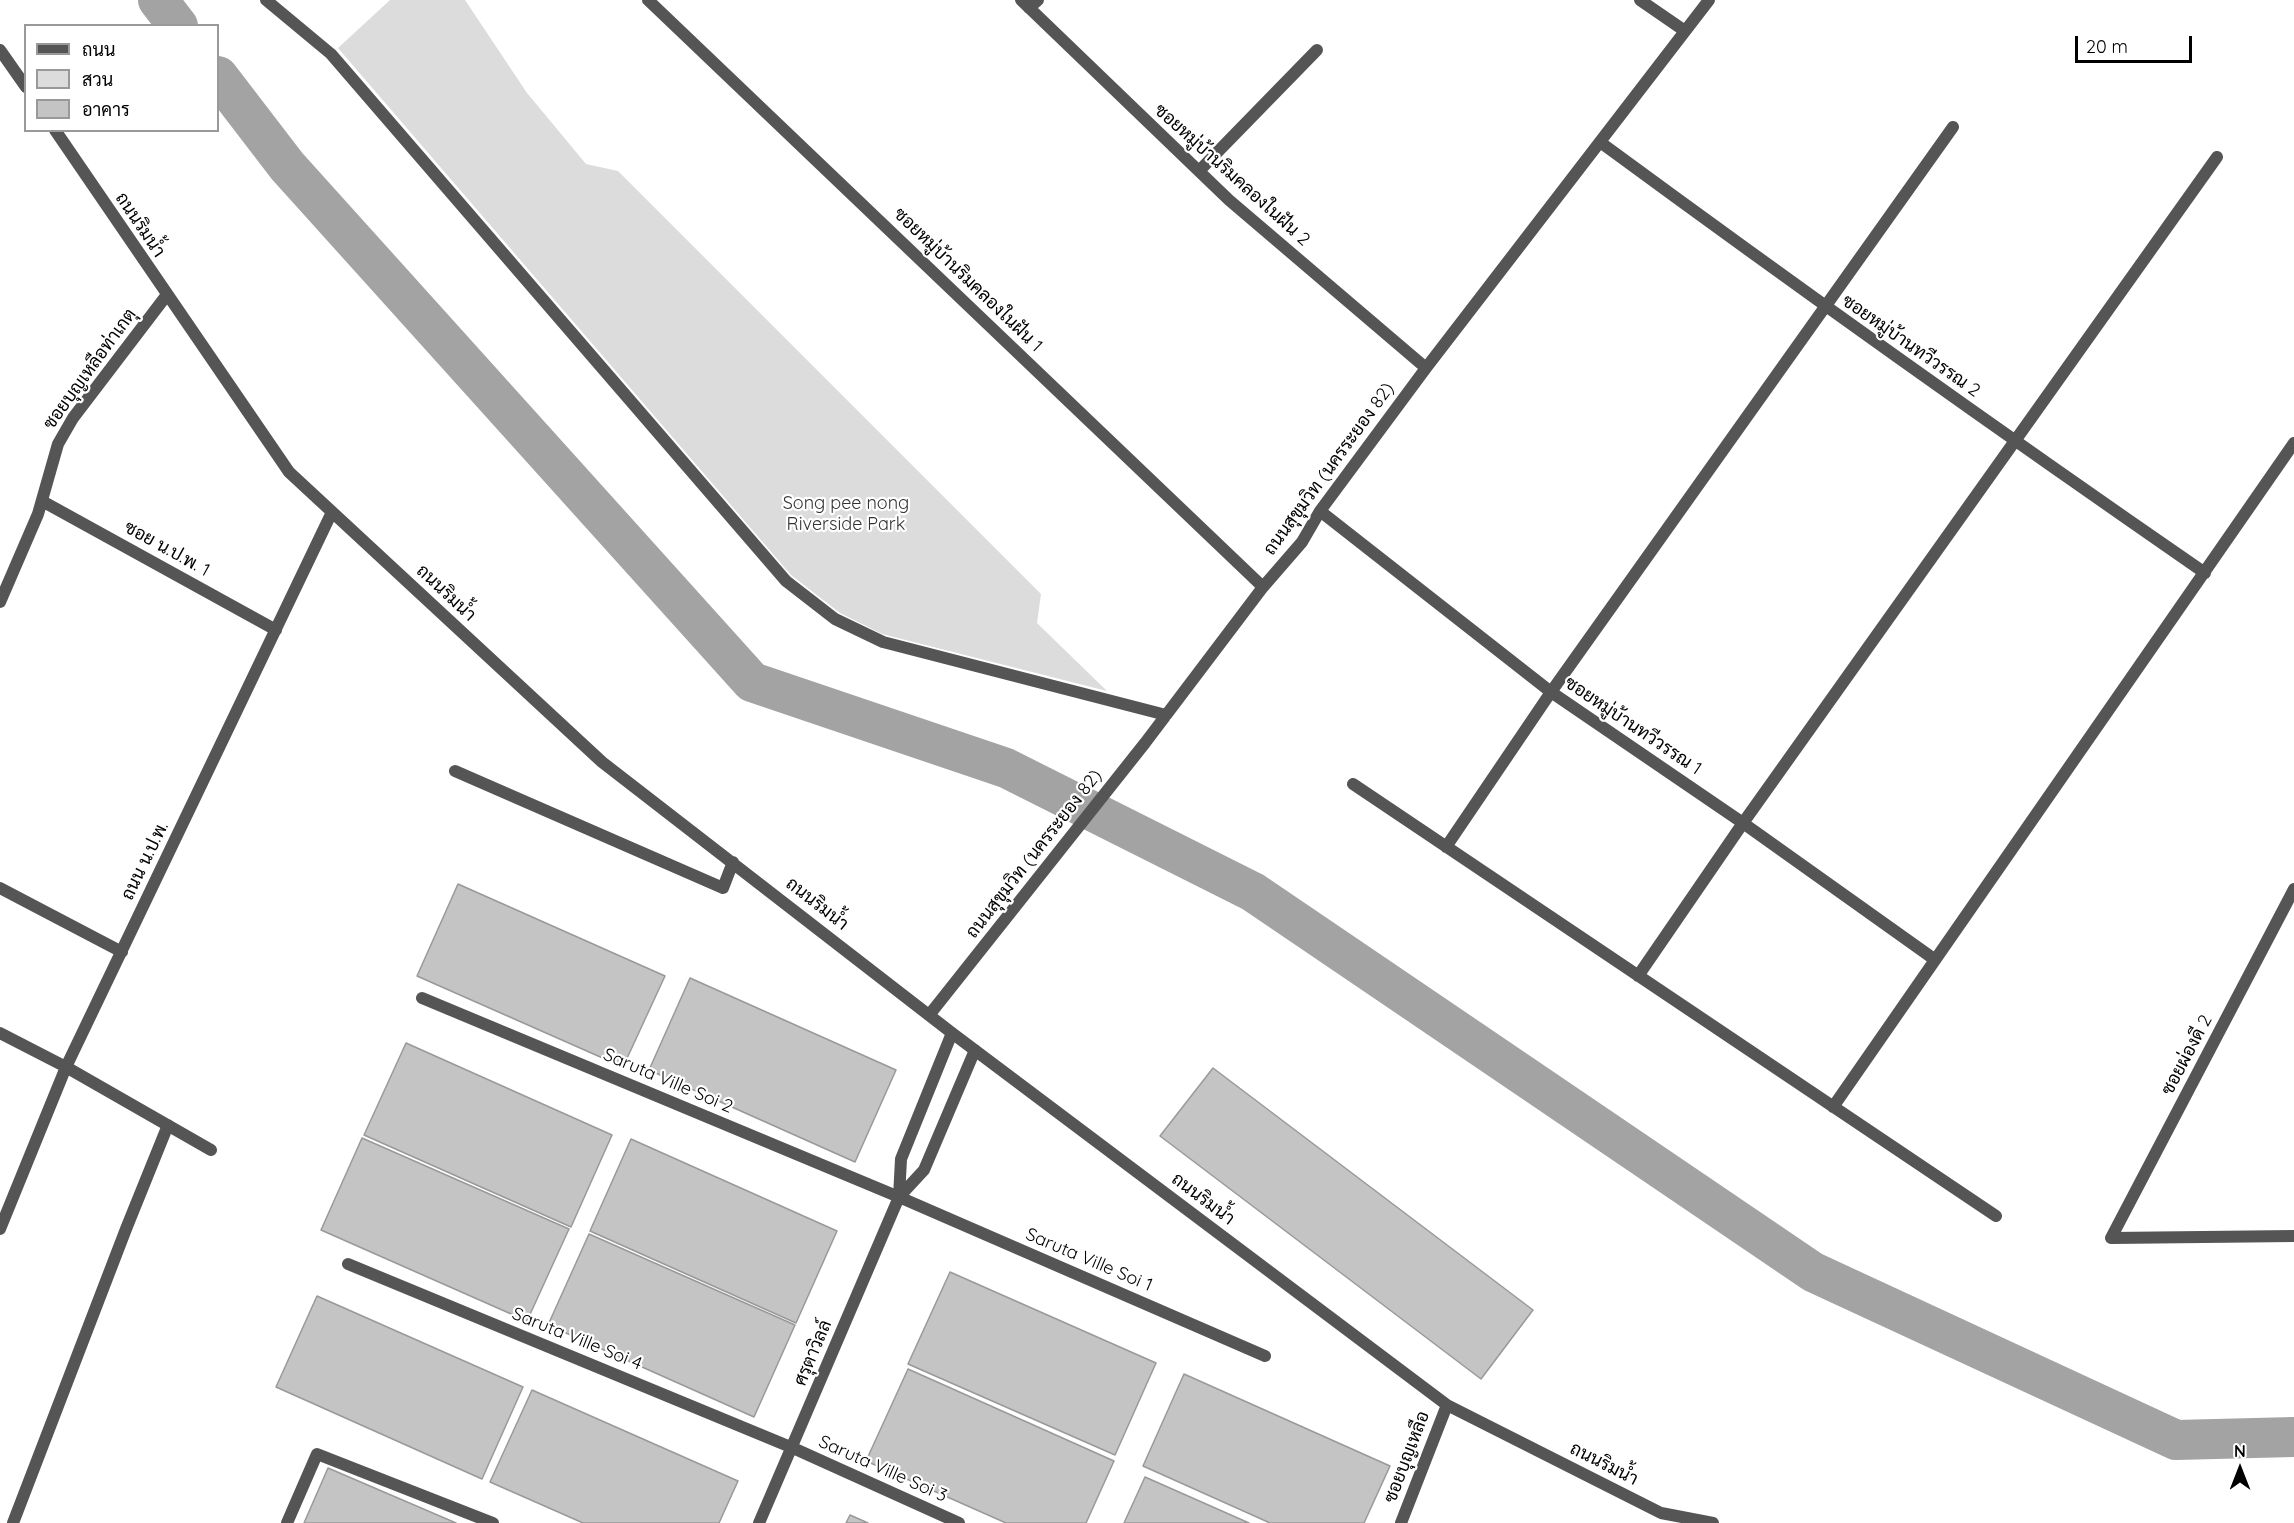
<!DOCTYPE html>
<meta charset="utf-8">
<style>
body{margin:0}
#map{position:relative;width:2294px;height:1523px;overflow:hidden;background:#fff;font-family:Quicksand,Sarabun,sans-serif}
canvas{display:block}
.legend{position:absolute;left:24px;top:24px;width:195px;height:108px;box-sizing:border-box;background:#fff;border:2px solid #999;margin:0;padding:8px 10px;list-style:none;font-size:18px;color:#000}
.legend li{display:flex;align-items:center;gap:12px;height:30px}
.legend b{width:30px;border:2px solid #999}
.north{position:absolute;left:2210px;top:1439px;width:60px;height:60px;-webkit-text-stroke:4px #fff;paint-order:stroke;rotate:0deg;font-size:16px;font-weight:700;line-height:24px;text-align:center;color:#000}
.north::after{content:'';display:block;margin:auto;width:21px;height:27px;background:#000;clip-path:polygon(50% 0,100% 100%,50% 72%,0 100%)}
.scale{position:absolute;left:2075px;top:36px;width:117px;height:27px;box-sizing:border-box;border:3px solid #000;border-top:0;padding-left:8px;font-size:18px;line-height:21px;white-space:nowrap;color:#000;-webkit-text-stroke:4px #fff;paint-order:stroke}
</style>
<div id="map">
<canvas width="2294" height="1523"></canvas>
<ul class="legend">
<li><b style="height:8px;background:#555"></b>ถนน</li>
<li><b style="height:16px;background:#dcdcdc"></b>สวน</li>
<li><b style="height:16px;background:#c4c4c4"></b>อาคาร</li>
</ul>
<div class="north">N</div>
<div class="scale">20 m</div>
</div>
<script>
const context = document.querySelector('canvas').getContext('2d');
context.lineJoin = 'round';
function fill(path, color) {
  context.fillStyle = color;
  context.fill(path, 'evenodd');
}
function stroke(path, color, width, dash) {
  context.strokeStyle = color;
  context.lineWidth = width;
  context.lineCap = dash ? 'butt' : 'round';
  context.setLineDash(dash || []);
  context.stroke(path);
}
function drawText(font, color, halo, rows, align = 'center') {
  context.font = font + ' Quicksand,Sarabun,sans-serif';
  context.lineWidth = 4.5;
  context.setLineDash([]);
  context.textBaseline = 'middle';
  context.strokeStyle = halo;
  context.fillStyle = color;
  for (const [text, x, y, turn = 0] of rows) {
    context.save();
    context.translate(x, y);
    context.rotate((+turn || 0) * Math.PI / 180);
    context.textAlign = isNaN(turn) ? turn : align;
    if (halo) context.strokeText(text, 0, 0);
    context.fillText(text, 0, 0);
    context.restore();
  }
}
const green = new Path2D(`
 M390,0H465L527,93L586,164L618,171L1041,594L1037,623L1107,691L882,634L840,613L791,575L338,48Z`);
const canal = new Path2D(`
 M158,0L178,26
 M218,76L287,166L752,682L1006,768L1253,892L1813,1272L2176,1440L2294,1437`);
const building = new Path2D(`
 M458,884L665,976L623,1067L417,976Z
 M690,978L896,1070L855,1162L649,1070Z
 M406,1043L612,1135L571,1227L364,1135Z
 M1213,1068L1533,1310L1481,1379L1160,1136Z
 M362,1138L569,1229L527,1321L321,1230Z
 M631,1139L837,1231L796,1323L590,1231Z
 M589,1234L795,1325L754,1417L548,1325Z
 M950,1272L1156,1363L1115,1455L908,1364Z
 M317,1296L523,1387L482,1479L276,1387Z
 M908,1369L1114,1461L1086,1523H1006L866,1461Z
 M1184,1374L1390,1466L1364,1523H1270L1143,1466Z
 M532,1390L738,1481L719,1523H583L490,1482Z
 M328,1468L456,1523H304Z
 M1145,1477L1249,1523H1124Z
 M850,1515L868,1523H846Z`);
const lane = new Path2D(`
 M66,1067L211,1150
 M13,1523L126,1229L168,1125
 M287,1523L317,1454L493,1523`);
const street = new Path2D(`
 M266,0L331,54L786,581L835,619L883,642L1166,715
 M648,0L1263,587
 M1021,0L1229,200L1426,368
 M1640,0L1685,31
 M1029,8L1038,0
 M0,50L26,87
 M55,130L289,472L602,762L952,1033L1447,1405L1661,1513L1713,1523
 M1600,142C1800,289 2001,432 2205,573
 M1199,171L1317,50
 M42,501L276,630
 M1320,511L1551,692L1743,823L1934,959
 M0,602L38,514L58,444L73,418L166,296
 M455,771L723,888L733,862
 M1353,784L1996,1216
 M1446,847L1551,692L1953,127
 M0,888L122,952
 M2294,889L2111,1238L2294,1236
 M1638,976L1743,823L2217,157
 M422,998L899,1197L1265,1356
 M930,1014L1145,743L1263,587L1302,542L1320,511L1426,368L1709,0
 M0,1033L66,1067
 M1833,1107L2294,443
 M899,1197L901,1159L952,1033
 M0,1229L66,1067L332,512
 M348,1264L793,1448L959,1523
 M759,1523L899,1197L924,1170L975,1050
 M1401,1523L1447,1405`);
const streetNames = [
 ["ซอยหมู่บ้านริมคลองในฝัน 2",1232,175,42],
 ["ถนนริมน้ำ",140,225,56],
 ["ซอยหมู่บ้านริมคลองในฝัน 1",968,280,44],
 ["ซอยหมู่บ้านทวีวรรณ 2",1911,346,35],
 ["ซอยบุญเหลือท่าเกตุ",90,369,-54],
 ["ถนนสุขุมวิท (นครระยอง 82)",1329,469,-54],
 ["ซอย น.ป.พ. 1",167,549,29],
 ["ถนนริมน้ำ",446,593,43],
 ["ซอยหมู่บ้านทวีวรรณ 1",1633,726,34],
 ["ถนนสุขุมวิท (นครระยอง 82)",1034,854,-52],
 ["ถนน น.ป.พ.",145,861,-64],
 ["ถนนริมน้ำ",817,904,38],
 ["ซอยผ่องดี 2",2187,1055,-62],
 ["Saruta Ville Soi 2",668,1081,23],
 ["ถนนริมน้ำ",1203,1199,37],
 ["Saruta Ville Soi 1",1089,1260,23],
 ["Saruta Ville Soi 4",577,1339,22],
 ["ศรุตาวิลล์",813,1353,-67],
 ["ซอยบุญเหลือ",1407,1457,-69],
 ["ถนนริมน้ำ",1604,1464,27],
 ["Saruta Ville Soi 3",883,1469,24]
];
const parkNames = [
 ["Song pee nong",846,504],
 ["Riverside Park",846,525]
];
fill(green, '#dcdcdc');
stroke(canal, '#a3a3a3', 40);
fill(building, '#c4c4c4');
stroke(building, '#999', 1.5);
stroke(lane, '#555', 12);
stroke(street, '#555', 12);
drawText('18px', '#000', '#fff', streetNames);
drawText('18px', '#333', '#fff', parkNames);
</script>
